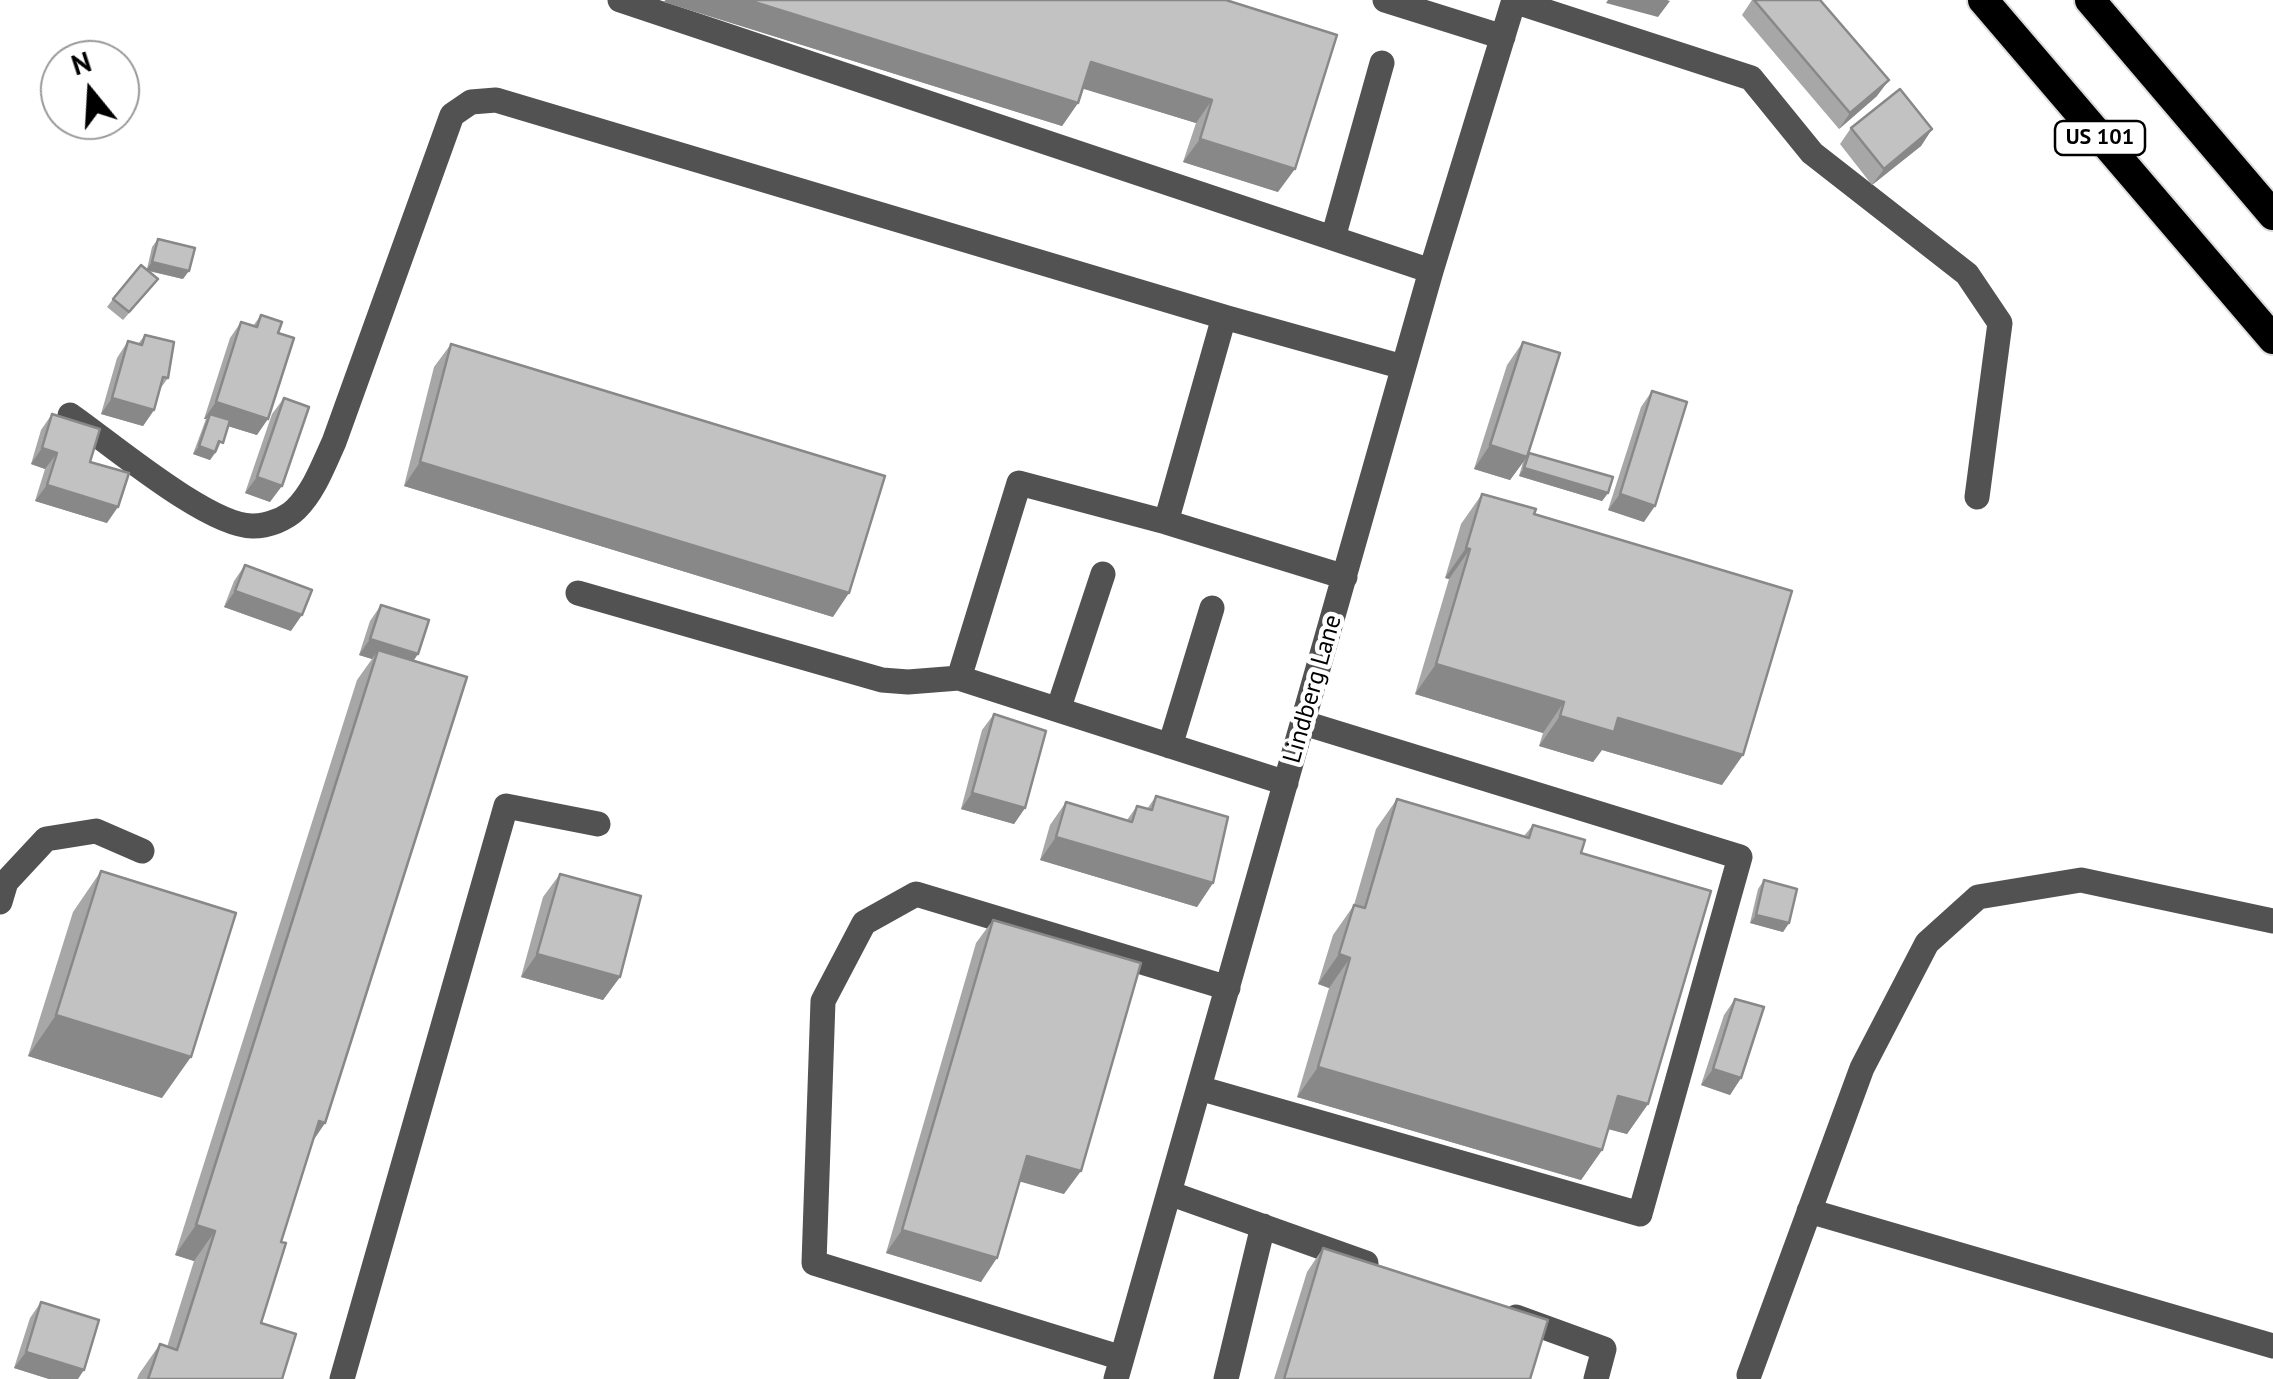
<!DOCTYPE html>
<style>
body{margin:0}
#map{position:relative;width:2273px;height:1379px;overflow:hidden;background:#fff;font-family:"PT Sans",sans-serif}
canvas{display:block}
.north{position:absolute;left:40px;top:40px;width:100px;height:100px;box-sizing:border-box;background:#fff;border:2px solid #999;border-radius:50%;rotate:342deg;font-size:28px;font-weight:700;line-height:40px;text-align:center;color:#000}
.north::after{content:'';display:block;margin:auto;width:35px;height:45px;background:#000;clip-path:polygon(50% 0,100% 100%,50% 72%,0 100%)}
</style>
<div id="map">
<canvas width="2273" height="1379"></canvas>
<div class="north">N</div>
</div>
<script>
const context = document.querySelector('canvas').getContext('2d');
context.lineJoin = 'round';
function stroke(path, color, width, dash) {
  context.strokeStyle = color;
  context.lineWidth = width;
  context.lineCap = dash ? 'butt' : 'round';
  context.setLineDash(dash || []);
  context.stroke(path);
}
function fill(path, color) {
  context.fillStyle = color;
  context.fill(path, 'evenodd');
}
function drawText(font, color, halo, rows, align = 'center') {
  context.font = font + ' "PT Sans",sans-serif';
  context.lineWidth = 9;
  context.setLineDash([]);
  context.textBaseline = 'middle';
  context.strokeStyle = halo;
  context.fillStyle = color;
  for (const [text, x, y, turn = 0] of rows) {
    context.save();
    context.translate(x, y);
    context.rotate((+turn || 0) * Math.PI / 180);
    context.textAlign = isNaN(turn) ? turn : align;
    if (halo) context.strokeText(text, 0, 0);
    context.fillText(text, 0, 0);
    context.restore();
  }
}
const minor = new Path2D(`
 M620,0L1431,271
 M1385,0L1503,37
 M1514,1L1751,78L1812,153L1967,274L2000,323L1977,497
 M1333,238L1382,63
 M70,415C109,442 209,527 253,526C268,526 286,519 296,509C314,491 323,466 334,442L452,115L471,102L496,100L1224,317
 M1166,522L1224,317L1403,367
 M578,593L882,680L908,682L959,678L1286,783
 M959,678L1019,483L1166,522L1345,577
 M1058,710L1103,574
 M1170,746L1212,608
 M0,902L6,882L46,839L96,831L142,851
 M1199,1088L1640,1214L1740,857L1304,723
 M1169,1193L1366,1263
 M1809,1211L2273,1346
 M1516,1317L1604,1349L1596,1379
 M1122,1358L814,1263L823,1001L864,923L916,894L1228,988
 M1749,1375L1862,1068L1927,943L1978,897L2081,880L2273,921
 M342,1379L506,806L598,824
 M1116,1379L1431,271L1514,0
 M1226,1379L1263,1226`);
const highway = new Path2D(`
 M1983,0L2273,339
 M2090,0L2273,215`);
const wall = new Path2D(`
 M665,0H1226L1278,192L1183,162L1196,123L1083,88L1078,103L1062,126L664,2Z
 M1752,0H1820L1877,96L1839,129L1742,15Z
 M1851,128L1932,129L1921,146L1872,185L1840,144Z
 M158,239L183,279L148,271L152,287L123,320L107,307L113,299L147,269L152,247Z
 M261,315L278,333L257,435L228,426L217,451L210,460L193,454L206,419H204L230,338L241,322L253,326Z
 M145,335L168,378L160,389L154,410L143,426L101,414L117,358L128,341L138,344Z
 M1523,342L1527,456L1608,493L1602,501L1519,476L1523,462L1510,480L1474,469L1507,365Z
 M451,344L833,617L404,486L434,367Z
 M1652,391L1644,522L1608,510L1641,407Z
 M284,398L270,502L245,493L272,414Z
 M52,414L90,462L107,523L35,501L45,469L31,464L41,430Z
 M1482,494L1722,785L1602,750L1593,762L1539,746L1543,733L1415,694L1449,579L1445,578L1461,524Z
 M245,565L291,631L224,607L234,581Z
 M381,605L413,661L325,1123L312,1142L281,1242L261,1323L282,1379H137L139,1374L160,1344L167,1347L194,1261L175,1255L357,680L372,659L359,655L370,621Z
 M994,714L1025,808L1014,824L961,809L982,730Z
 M1156,796L1213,883L1197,907L1040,860L1050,825L1066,802L1127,820L1137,806L1147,809Z
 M1397,799L1524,836L1533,825L1581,853L1648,1104L1627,1134L1608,1129L1602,1150L1581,1180L1297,1097L1329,988L1318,984L1333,935L1354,905L1376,829Z
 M101,871L162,1098L28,1056L73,912Z
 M560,874L620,977L603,1000L521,977L543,897Z
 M1764,880L1789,923L1783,932L1750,923L1758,889Z
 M993,920L1064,1194L1020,1181L981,1282L886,1253L976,943Z
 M1735,999L1741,1078L1730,1095L1701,1085L1724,1015Z
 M1323,1248L1530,1379H1274L1307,1272Z
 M41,1302L78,1379H49L14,1368L30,1318Z`);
const shadedWall = new Path2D(`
 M666,0H748L1078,103L1062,126L664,2Z
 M1608,0H1667L1670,1L1658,17L1606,3Z
 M1091,62L1212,100L1196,123L1074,86Z
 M1889,80L1877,96L1839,129L1850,113Z
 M1932,129L1921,146L1872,185L1884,169Z
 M1200,139L1295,169L1278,192L1183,162Z
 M152,262L189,271L183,279L146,270Z
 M112,398L154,410L143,426L101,414Z
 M216,402L268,419L257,435L208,420L210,414L206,419H204Z
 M1490,445L1527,457L1510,480L1474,469Z
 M199,446L215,452L210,460L193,454Z
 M42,448L57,453L45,469L31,464Z
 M420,462L849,593L833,617L404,486Z
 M1524,468L1608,493L1602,501L1519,476Z
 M257,477L282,486L270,502L245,493Z
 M47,485L118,507L107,523L35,501Z
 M1620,494L1655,506L1644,522L1608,510Z
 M1466,548L1470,549L1449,579L1445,578Z
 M235,591L302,615L291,631L224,607Z
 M370,639L418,654L407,671L378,650L372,659L359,655Z
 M1436,664L1564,702L1543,733L1415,694Z
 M1560,716L1618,718L1743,755L1722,785L1602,750L1593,762L1539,746Z
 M972,793L1025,808L1014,824L961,809Z
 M1056,837L1213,883L1197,907L1040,860Z
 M1756,915L1789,923L1783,932L1750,923Z
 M537,954L620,977L603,1000L521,977Z
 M1339,954L1350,958L1329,988L1318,984Z
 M56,1015L191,1057L162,1098L28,1056Z
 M1318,1067L1602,1150L1581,1180L1297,1097Z
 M1713,1069L1741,1078L1730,1095L1701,1085Z
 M1618,1096L1648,1104L1627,1134L1597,1126Z
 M319,1121L325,1123L304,1154Z
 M1027,1156L1081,1171L1064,1194L1011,1179Z
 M196,1225L215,1231L194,1261L175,1255Z
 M902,1230L997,1258L981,1282L886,1253Z
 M26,1352L84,1370L78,1379H49L14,1368Z`);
const building = new Path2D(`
 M748,0H1226L1337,35L1295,169L1200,139L1212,100L1091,62L1078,103Z
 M1754,0H1820L1889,80L1850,113Z
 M1900,89L1932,129L1884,169L1851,128Z
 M158,239L195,248L189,271L152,262Z
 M141,265L158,279L129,312L113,299Z
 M261,315L282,322L278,333L294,338L268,419L216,402L241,322L257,327Z
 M145,335L174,342L168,378L163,377L154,410L112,398L128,341L142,345Z
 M1523,342L1560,353L1527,457L1490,445Z
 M451,344L885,476L849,593L420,462Z
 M1652,391L1687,402L1655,506L1620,494Z
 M284,398L309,407L282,486L257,477Z
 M52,414L100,429L90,462L129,473L118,507L47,485L57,453L42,448Z
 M210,414L230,420L223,443L219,441L215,452L199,446Z
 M1529,453L1613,477L1608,493L1524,468Z
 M1482,494L1536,509L1534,514L1792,591L1743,755L1618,718L1614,732L1560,716L1564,702L1436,664L1470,549L1466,548Z
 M245,565L312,590L302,615L235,591Z
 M381,605L429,620L418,654L370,639Z
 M378,650L467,677L325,1123L319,1121L281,1242L286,1243L261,1323L296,1334L282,1379H148L160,1344L177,1350L215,1231L196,1225Z
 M994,714L1046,731L1025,808L972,793Z
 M1156,796L1228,817L1213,883L1056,837L1066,802L1132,822L1137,806L1152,810Z
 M1397,799L1529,838L1533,825L1585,840L1581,853L1711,891L1648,1104L1618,1096L1602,1150L1318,1067L1350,958L1339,954L1354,905L1365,908Z
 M101,871L236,913L191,1057L56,1015Z
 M560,874L641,896L620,977L537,954Z
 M1764,880L1797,889L1789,923L1756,915Z
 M993,920L1141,963L1081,1171L1027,1156L997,1258L902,1230Z
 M1735,999L1764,1007L1741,1078L1713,1069Z
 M1323,1248L1548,1320L1530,1379H1284Z
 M41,1302L99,1320L84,1370L26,1352Z`);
const shields = [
 [2100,138,90]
];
const shieldNames = [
 ["US 101",2100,138]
];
const streetNames = [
 ["Lindberg Lane",1313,689,-74]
];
stroke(highway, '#dbdbdb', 34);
stroke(minor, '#525252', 25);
stroke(highway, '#000', 30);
fill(wall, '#a7a7a7');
fill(shadedWall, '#888');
fill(building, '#c2c2c2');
stroke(building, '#888', 2.5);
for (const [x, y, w] of shields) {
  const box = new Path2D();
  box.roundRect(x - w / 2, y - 17, w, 34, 8);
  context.fillStyle = '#fff';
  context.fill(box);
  stroke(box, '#000', 2.5);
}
drawText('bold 22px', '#000', null, shieldNames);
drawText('25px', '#000', '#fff', streetNames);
</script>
